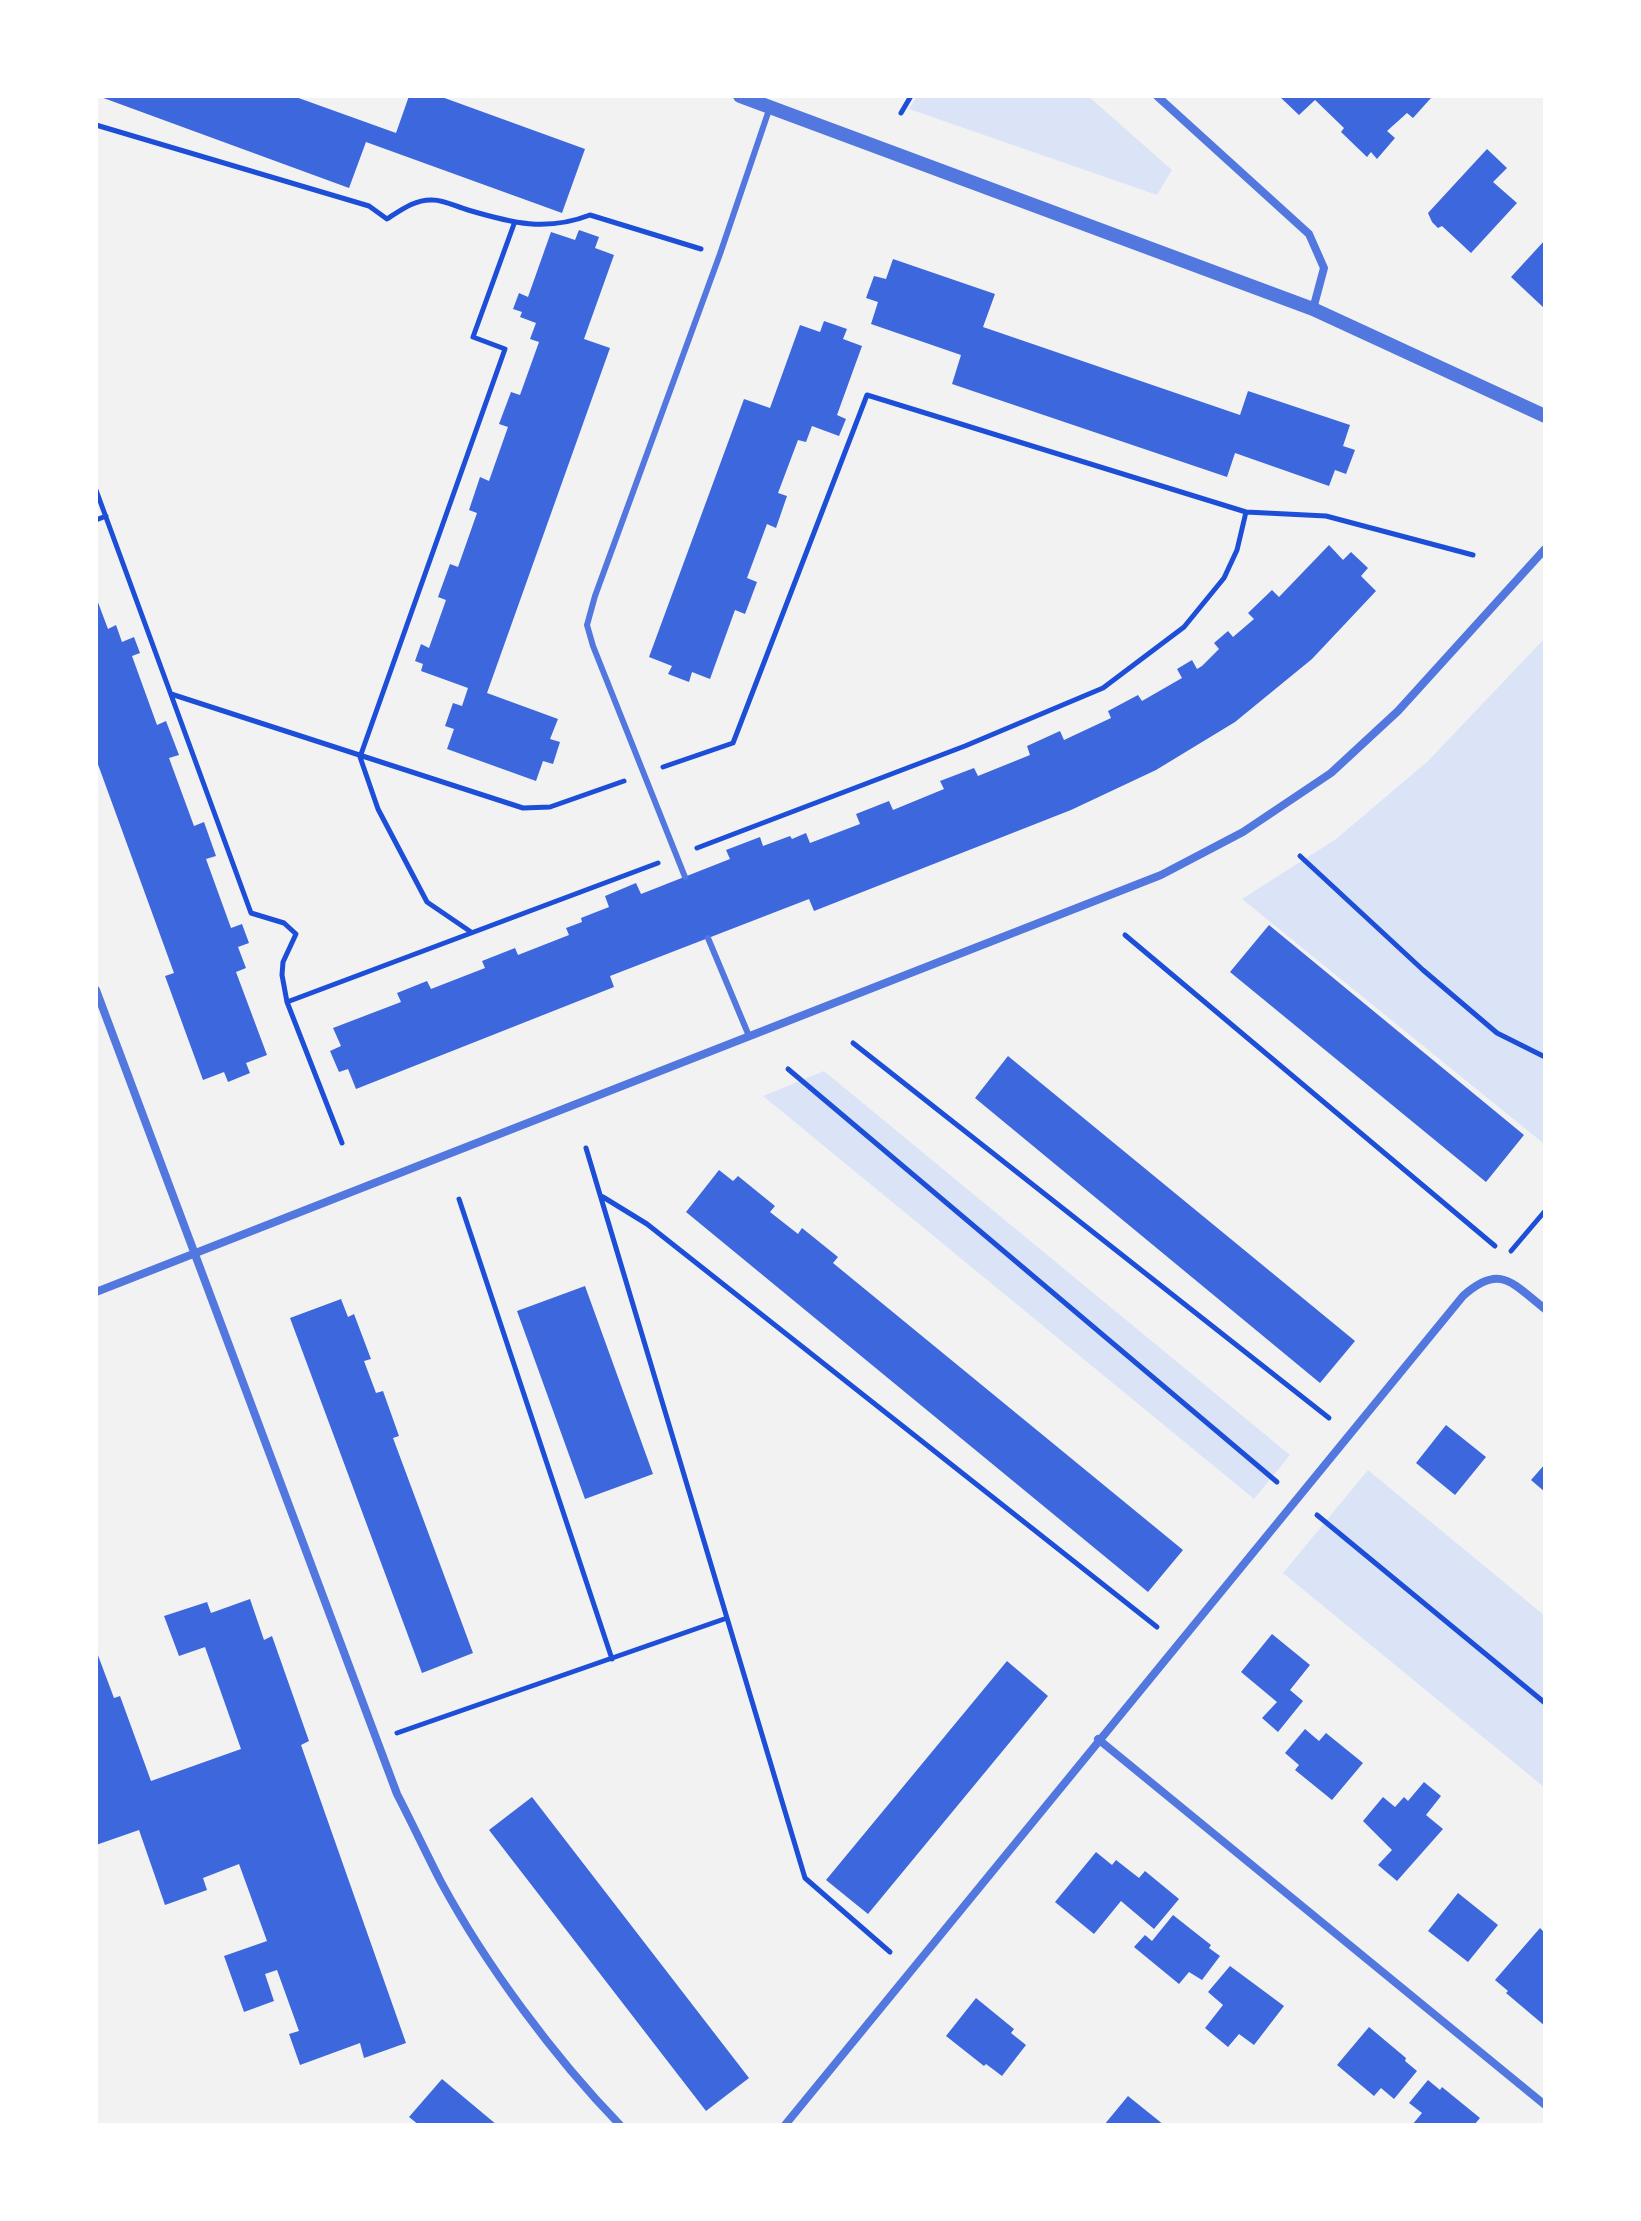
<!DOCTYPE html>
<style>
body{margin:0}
#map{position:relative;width:1641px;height:2221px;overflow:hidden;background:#f2f2f2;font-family:"Varela Round",sans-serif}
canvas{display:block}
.frame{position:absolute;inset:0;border:98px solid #fff;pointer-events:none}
</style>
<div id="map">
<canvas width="1641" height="2221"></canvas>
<div class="frame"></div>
</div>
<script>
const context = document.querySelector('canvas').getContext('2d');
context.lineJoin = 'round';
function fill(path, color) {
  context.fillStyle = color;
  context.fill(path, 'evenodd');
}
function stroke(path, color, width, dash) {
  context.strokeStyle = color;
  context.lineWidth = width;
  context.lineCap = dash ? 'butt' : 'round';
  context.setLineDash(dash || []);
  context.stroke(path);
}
const green = new Path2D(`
 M917,96H1088L1172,170L1157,195L909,109Z
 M1545,638V1141L1543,1143L1242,899L1336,839L1428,761Z
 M824,1071L1290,1455L1254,1499L763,1096Z
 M1368,1470L1545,1616V1788L1283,1573Z`);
const building = new Path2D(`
 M98,96H293L396,133L409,96H439L585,149L562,213L366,142L349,188Z
 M1279,96H1428L1431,98L1413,118L1407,113L1387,131L1395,138L1377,159L1371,152L1367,157L1341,132L1344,128L1315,100L1299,115Z
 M1487,149L1507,168L1493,182L1517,203L1471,253L1442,226L1438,228L1432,222L1428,213Z
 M579,230L599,237L595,248L614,255L584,339L610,348L487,693L558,719L550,739L560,742L553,764L543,761L536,781L447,749L454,729L445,726L453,703L462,706L468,688L421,671L423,664L415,661L421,644L429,648L446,600L438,597L450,564L458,567L477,513L469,510L480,477L489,481L508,427L499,424L511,392L520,395L539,342L530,339L536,323L520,317L522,312L513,309L519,293L528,297L551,232L575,240Z
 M1545,240V309L1511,277Z
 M893,259L995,294L983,327L1240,415L1248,391L1350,425L1343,446L1355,450L1346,474L1335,470L1329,486L1235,453L1227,477L952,384L961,355L871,324L878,302L866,298L874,276L886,279Z
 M824,321L847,329L843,339L862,346L837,415L846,419L839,436L812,426L806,442L798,440L778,493L787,496L776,528L767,524L747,578L757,582L745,614L735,610L710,679L692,672L689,682L668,674L672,666L649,657L744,399L770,408L800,325L820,332Z
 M1329,545L1343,560L1351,552L1368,568L1361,576L1376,591L1312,659L1235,722L1156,770L1071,810L814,911L809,899L610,976L614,987L356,1089L348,1069L339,1072L330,1051L341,1046L333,1028L401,1002L397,993L427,981L431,989L485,968L482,961L515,948L518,955L569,935L566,928L582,922L581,918L609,907L605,896L636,883L641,894L730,859L726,850L760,837L763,846L790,836L792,839L806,833L810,843L860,824L856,814L889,801L893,810L944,789L940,781L974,768L978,776L1030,755L1027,746L1060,731L1064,740L1111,718L1108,711L1138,695L1142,701L1182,678L1177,669L1192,660L1197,669L1202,666L1219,649L1214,643L1228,631L1233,637L1254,619L1248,613L1272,590L1279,597Z
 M96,597L108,629L116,625L122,642L134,637L140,653L132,656L157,725L166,721L179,755L169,758L194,826L204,822L216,856L206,859L231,928L242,924L249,943L238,947L246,968L236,972L267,1055L246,1063L250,1073L228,1082L224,1072L203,1080L165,976L174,973L96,759Z
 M1269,925L1524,1135L1486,1182L1230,972Z
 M1008,1056L1355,1341L1320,1383L975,1098Z
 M719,1170L733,1181L738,1176L775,1206L770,1212L798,1234L802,1228L838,1257L833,1263L1183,1550L1148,1592L686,1212Z
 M585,1286L653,1474L585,1499L517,1311Z
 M341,1299L348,1317L354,1314L371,1359L364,1361L376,1393L383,1391L399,1436L393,1438L473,1653L422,1673L290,1318Z
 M1446,1425L1486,1457L1455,1495L1416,1463Z
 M1545,1464V1492L1531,1480Z
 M250,1599L264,1640L272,1636L309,1741L301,1745L406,2043L364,2058L360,2043L300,2065L289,2034L299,2031L277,1970L265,1974L274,2001L244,2012L224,1956L267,1941L239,1864L203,1878L207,1890L165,1905L139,1830L96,1845V1650L114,1698L120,1696L151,1781L241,1749L205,1647L179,1656L164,1616L207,1602L211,1613Z
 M1272,1634L1310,1665L1290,1690L1303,1701L1278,1732L1262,1718L1277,1702L1241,1672Z
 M1007,1661L1048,1696L868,1914L826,1880Z
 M1305,1729L1319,1741L1326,1733L1363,1763L1332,1800L1295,1770L1299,1765L1285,1753Z
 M1424,1782L1441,1796L1426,1815L1443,1829L1397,1881L1378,1865L1392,1850L1363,1821L1383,1797L1395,1807L1404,1797L1408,1801Z
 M532,1797L749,2078L706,2111L489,1830Z
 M1096,1852L1112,1865L1116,1860L1139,1878L1145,1871L1179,1899L1154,1929L1121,1901L1094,1934L1055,1902Z
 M1458,1893L1498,1925L1468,1962L1428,1931Z
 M1173,1915L1211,1945L1209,1948L1220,1956L1202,1980L1189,1972L1179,1984L1134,1947L1145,1935L1152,1941Z
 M1540,1928L1545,1933V2026L1506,1993L1508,1991L1495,1980Z
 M1230,1966L1284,2006L1254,2045L1239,2034L1228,2047L1205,2028L1223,2005L1208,1992Z
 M976,1998L1014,2029L1011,2033L1026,2045L1002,2076L986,2064L984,2066L946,2036Z
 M1369,2027L1406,2058L1405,2061L1417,2071L1394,2099L1381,2088L1374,2096L1337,2065Z
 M442,2079L497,2125H419L409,2117Z
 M1428,2080L1440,2090L1442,2087L1480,2118L1474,2125H1412L1422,2113L1409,2103Z
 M1128,2096L1164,2125H1104Z`);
const path = new Path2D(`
 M901,113L911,96
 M96,125L369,206L387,219C401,210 415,199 433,200C444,200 457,207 468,210C512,223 546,232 590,215L701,249
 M96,490L251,913L284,923L296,934L283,962L282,975L287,1002L342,1143
 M96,520L106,516
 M171,694L523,808L550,807L624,781
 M663,767L733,743L867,395L1246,512L1326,516L1473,555
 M697,848L965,746L1103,688L1184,627L1224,578L1237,550L1246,512
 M1300,856L1423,970L1497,1033L1545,1057
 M471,932L427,902L378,809L360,757L505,349L473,337L514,224
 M1125,935L1495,1246
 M287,1002L658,863
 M853,1043L1329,1418
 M788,1069L1277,1482
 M586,1148L805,1878L890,1952
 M603,1197L647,1224L1157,1627
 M459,1199L612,1659
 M1511,1251L1545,1211
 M1317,1515L1545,1703
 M397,1733L727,1618`);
const service = new Path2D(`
 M685,877L593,646L587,625L595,596L720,254L770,107
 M708,938L749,1036`);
const minor = new Path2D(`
 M1157,96L1309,234L1324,268L1313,309
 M96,990L397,1794C412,1823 426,1853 441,1882C486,1965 554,2057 620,2125
 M96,1292L1161,875L1243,832L1331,773L1398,711L1545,549
 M1098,1739L1545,2105
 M785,2125L1463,1296C1500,1263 1512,1283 1545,1309`);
const tertiary = new Path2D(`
 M740,96L1313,309L1545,416`);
fill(green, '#dbe4f7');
fill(building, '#3d67dc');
stroke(path, '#1d4ed8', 5);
stroke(service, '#5277de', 6);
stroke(minor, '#5277de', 8);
stroke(tertiary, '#5277de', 14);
</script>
